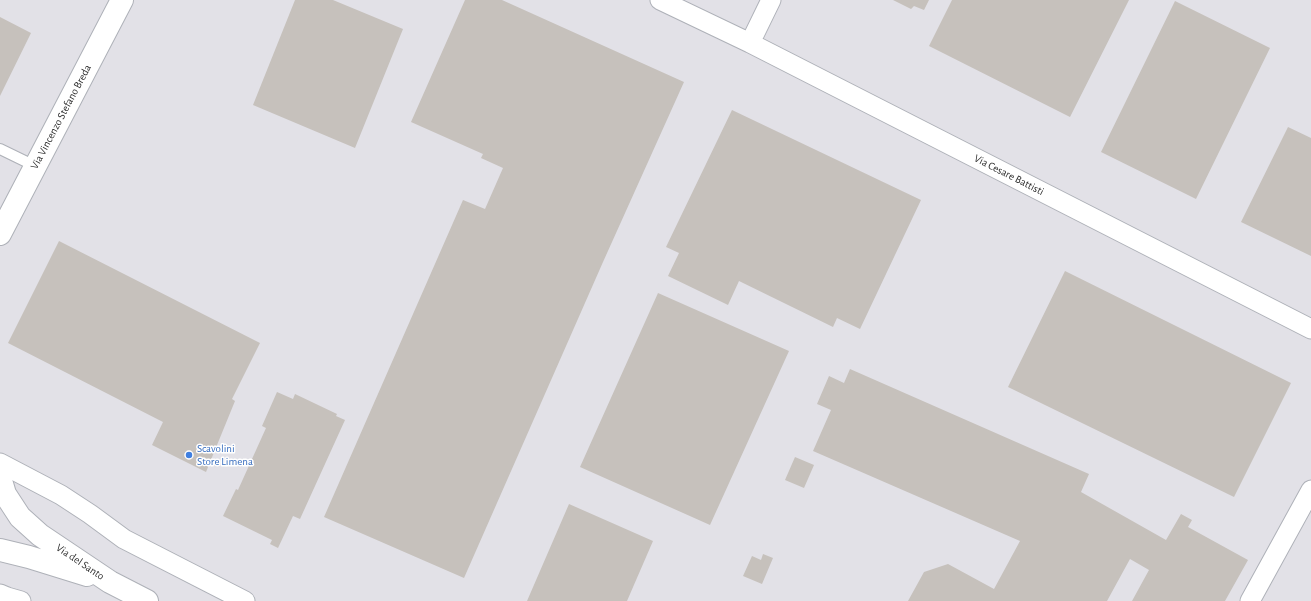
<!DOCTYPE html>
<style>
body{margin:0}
canvas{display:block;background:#ede6e1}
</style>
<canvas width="1311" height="601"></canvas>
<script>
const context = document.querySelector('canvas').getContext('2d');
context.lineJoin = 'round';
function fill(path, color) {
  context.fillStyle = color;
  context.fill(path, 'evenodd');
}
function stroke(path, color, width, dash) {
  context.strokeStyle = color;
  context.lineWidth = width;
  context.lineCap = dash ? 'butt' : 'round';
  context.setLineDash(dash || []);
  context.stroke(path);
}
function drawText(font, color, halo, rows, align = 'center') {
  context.font = font + ' "Alegreya Sans",sans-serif';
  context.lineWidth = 3;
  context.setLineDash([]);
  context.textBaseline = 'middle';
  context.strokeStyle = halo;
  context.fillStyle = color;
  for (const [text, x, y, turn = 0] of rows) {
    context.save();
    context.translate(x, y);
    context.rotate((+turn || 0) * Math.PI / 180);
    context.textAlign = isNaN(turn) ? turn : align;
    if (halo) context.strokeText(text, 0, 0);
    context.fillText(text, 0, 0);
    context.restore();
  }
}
const industrial = new Path2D(`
 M0,0H1311V601H0Z`);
const building = new Path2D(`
 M295,0H333L403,29L355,148L253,105Z
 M465,0H502L684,82L603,262L464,578L324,517L463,200L485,209L503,168L481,158L483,154L411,122Z
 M893,0H929L924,10L914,6L911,9Z
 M952,0H1129L1070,117L929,46Z
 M1175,1L1270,48L1196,199L1101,152Z
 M0,17L31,33L0,96Z
 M732,110L921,200L860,329L837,318L833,327L739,281L728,305L668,276L679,253L666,247Z
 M1288,127L1311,138V256L1241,222Z
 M59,241L260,343L232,399L235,401L206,472L152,445L163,422L8,343Z
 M1065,271L1291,383L1234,497L1008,387Z
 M658,293L789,351L710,525L580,467Z
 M850,369L1089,474L1081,492L1166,540L1181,514L1192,520L1188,527L1248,560L1225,601H1132L1149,570L1130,559L1107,601H908L924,572L948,564L994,589L1020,541L813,451L831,410L817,404L829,376L844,383Z
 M277,392L293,399L295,394L337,414L336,416L345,420L300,519L293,516L278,548L270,544L272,540L223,516L236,489L238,490L266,428L262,426Z
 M795,457L814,465L804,488L785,480Z
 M569,504L653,541L627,601H527Z
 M763,554L773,558L762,584L743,576L752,556L761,560Z`);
const lane = new Path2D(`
 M0,149L35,166`);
const street = new Path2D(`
 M660,0L750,43L1311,329
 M750,43L771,0
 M0,463L61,495L90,514L124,539L245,601
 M0,594L7,597L21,601
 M1250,601L1311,490`);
const secondary = new Path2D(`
 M0,234L122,0
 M0,477L5,494L20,517L40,535L110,582L147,601
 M0,550L29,557L87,575`);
const markers = [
 [189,455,4,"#3f7fe0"]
];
const streetNames = [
 ["Via Vincenzo Stefano Breda",61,117,-62],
 ["Via Cesare Battisti",1009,175,27],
 ["Via del Santo",80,562,34]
];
const shopNames = [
 ["Scavolini",197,449],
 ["Store Limena",197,462]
];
fill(industrial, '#e2e1e7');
fill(building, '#c6c1bc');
stroke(lane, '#aeb1b8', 12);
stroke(street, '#aeb1b8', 21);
stroke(secondary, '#aeb1b8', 24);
stroke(lane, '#fff', 10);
stroke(street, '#fff', 19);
stroke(secondary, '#fff', 22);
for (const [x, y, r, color] of markers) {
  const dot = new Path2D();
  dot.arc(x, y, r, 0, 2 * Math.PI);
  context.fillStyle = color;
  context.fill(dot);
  stroke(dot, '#fff', 1.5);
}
drawText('11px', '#2d2d2d', '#fff', streetNames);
drawText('11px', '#366cbe', '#fff', shopNames, 'left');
</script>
